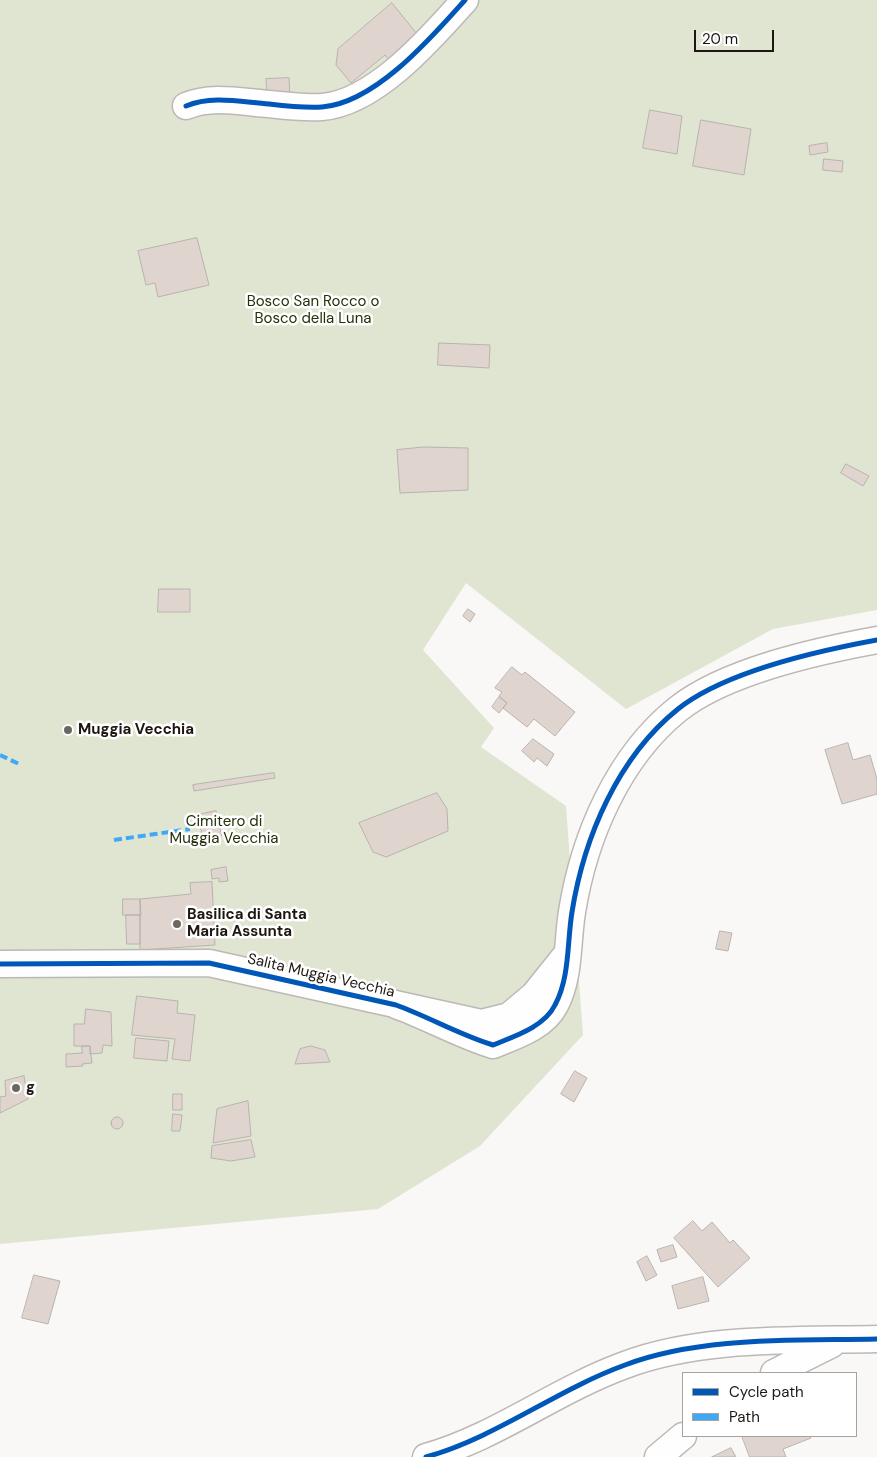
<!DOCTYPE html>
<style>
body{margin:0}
#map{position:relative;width:877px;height:1457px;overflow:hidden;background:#faf8f6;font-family:"DM Sans",sans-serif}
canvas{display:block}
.legend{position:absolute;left:682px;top:1372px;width:175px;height:65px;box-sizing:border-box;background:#fff;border:1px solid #a5a2a0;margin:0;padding:6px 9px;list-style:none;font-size:15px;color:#1e1711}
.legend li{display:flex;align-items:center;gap:10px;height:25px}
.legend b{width:25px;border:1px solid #a5a2a0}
.scale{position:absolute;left:694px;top:30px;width:80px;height:22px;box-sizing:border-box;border:2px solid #1e1711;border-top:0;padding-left:6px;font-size:15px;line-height:18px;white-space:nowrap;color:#1e1711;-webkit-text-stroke:4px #fff;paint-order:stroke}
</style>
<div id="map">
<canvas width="877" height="1457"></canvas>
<ul class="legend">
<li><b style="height:6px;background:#0057b8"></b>Cycle path</li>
<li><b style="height:6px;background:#3fa9f5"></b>Path</li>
</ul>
<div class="scale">20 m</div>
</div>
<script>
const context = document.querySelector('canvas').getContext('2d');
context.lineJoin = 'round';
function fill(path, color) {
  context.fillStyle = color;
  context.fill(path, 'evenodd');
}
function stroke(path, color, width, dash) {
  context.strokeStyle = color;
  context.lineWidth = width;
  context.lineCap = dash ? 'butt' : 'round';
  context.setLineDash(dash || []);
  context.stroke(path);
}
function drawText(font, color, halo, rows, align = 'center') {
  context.font = font + ' "DM Sans",sans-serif';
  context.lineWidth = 5;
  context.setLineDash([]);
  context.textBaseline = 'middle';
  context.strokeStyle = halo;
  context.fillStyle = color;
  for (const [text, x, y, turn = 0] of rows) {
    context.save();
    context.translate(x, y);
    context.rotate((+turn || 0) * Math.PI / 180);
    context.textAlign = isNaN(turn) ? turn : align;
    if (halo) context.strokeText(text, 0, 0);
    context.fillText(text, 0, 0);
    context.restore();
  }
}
const green = new Path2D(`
 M0,0H877V610L773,629L626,709L466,583L423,650L494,728L481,747L566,806L583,1035L480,1146L378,1209L0,1244Z`);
const building = new Path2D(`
 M392,3L417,34L388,59L385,55L351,83L336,65L338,49Z
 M289,78L290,99L267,98L266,79Z
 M650,110L682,116L677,154L643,148Z
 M701,120L751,129L744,175L693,166Z
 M827,143L828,152L810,155L809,146Z
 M824,159L843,161L842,172L823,170Z
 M197,238L209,285L158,297L155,283L146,285L138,251Z
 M439,343L490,345L489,368L438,365Z
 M424,447L468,448V490L400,493L397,450Z
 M846,464L869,476L863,486L841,473Z
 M159,589H190V612H158Z
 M468,609L475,614L470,622L463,616Z
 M512,667L522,675L525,672L575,712L555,736L534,719L527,727L503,708L507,703L499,696L502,692L495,688Z
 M499,697L507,703L499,713L492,707Z
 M533,739L554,754L547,766L537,758L534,762L522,751Z
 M848,743L853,760L870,755L877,779V794L842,804L825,750Z
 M274,773L275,778L194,791L193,785Z
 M437,793L447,809L448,831L386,857L373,852L359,823Z
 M216,811L222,836L203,840L198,815Z
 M226,867L228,881L219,882V878L212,879L211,870Z
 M212,882L215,945L140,950V899L191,894L190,883Z
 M123,899H140L141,915H123Z
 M126,915H140V944H127Z
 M720,931L732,933L728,951L716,949Z
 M137,996L178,1001L177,1013L195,1015L190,1061L172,1059L175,1039L132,1035Z
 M86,1009L111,1012L112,1046L103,1045L102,1053L90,1054V1046H74V1024H84Z
 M136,1038L169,1041L167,1061L134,1058Z
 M82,1046H90L92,1063L82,1064L83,1066L66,1067V1054L82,1053Z
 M311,1046L325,1050L330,1062L295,1064L300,1049Z
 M575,1071L587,1078L574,1102L561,1094Z
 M24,1076L28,1099L0,1113V1097L6,1096L5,1081Z
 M173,1094H182V1110H173Z
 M248,1101L251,1136L213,1143L217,1109Z
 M173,1114L182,1115L180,1131H172Z
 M111 1123a6 6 0 1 1 12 0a6 6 0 1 1-12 0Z
 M251,1140L255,1157L231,1161L211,1158L212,1146Z
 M693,1221L702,1231L712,1222L730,1243L733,1240L750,1258L718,1287L674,1238Z
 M673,1245L677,1257L661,1262L657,1250Z
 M647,1256L657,1275L646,1281L637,1262Z
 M34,1275L60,1281L48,1324L22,1318Z
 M703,1277L709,1301L678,1309L672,1286Z
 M742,1436H810L811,1438L783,1449L786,1457H750Z
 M731,1448L736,1457H712Z`);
const minor = new Path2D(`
 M186,106C212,95 241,102 269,104C286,106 305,108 322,107C375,103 431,38 465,0
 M0,964L209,963L481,1023L509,1016L534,995L566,955
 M396,1005C429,1017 460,1035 493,1045C515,1036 544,1027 555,1005C570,977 567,942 572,912C584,837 618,757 678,709C726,671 817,651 877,640
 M774,1373L832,1344
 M426,1457C497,1437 556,1390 625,1365C702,1336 796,1341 877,1339
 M658,1457L683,1436`);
const quiet = new Path2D(`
 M0,755L19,764
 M114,840L190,829`);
const cycleway = new Path2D(`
 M186,106C212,95 241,102 269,104C286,106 305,108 322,107C375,103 431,38 465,0
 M0,964L209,963L396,1005C429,1017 460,1035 493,1045C515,1036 544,1027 555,1005C570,977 567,942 572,912C584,837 618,757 678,709C726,671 817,651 877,640
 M426,1457C497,1437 556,1390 625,1365C702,1336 796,1341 877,1339`);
const markers = [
 [68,730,5,"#6b6661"],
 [177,924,5,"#6b6661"],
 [16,1088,5,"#6b6661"]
];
const parkNames = [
 ["Bosco San Rocco o",313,302],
 ["Bosco della Luna",313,319],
 ["Cimitero di",224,822],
 ["Muggia Vecchia",224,839]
];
const poiNames = [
 ["Muggia Vecchia",78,730],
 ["Basilica di Santa",187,915],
 ["Maria Assunta",187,932],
 ["g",26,1088]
];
const streetNames = [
 ["Salita Muggia Vecchia",321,976,13]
];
fill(green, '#dfe5d1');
fill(building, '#e0d5ce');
stroke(building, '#b8b3af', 1);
stroke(minor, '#bdb8b4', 29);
stroke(minor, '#fefefe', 26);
stroke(quiet, '#3fa9f5', 4, [8, 4]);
stroke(cycleway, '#0057b8', 5);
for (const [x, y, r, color] of markers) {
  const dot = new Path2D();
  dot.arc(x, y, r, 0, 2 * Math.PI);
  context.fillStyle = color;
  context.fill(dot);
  stroke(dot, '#fff', 2);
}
drawText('15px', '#243007', '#fff', parkNames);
drawText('bold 15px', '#1e1711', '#fff', poiNames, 'left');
drawText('15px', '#1e1711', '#fff', streetNames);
</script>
